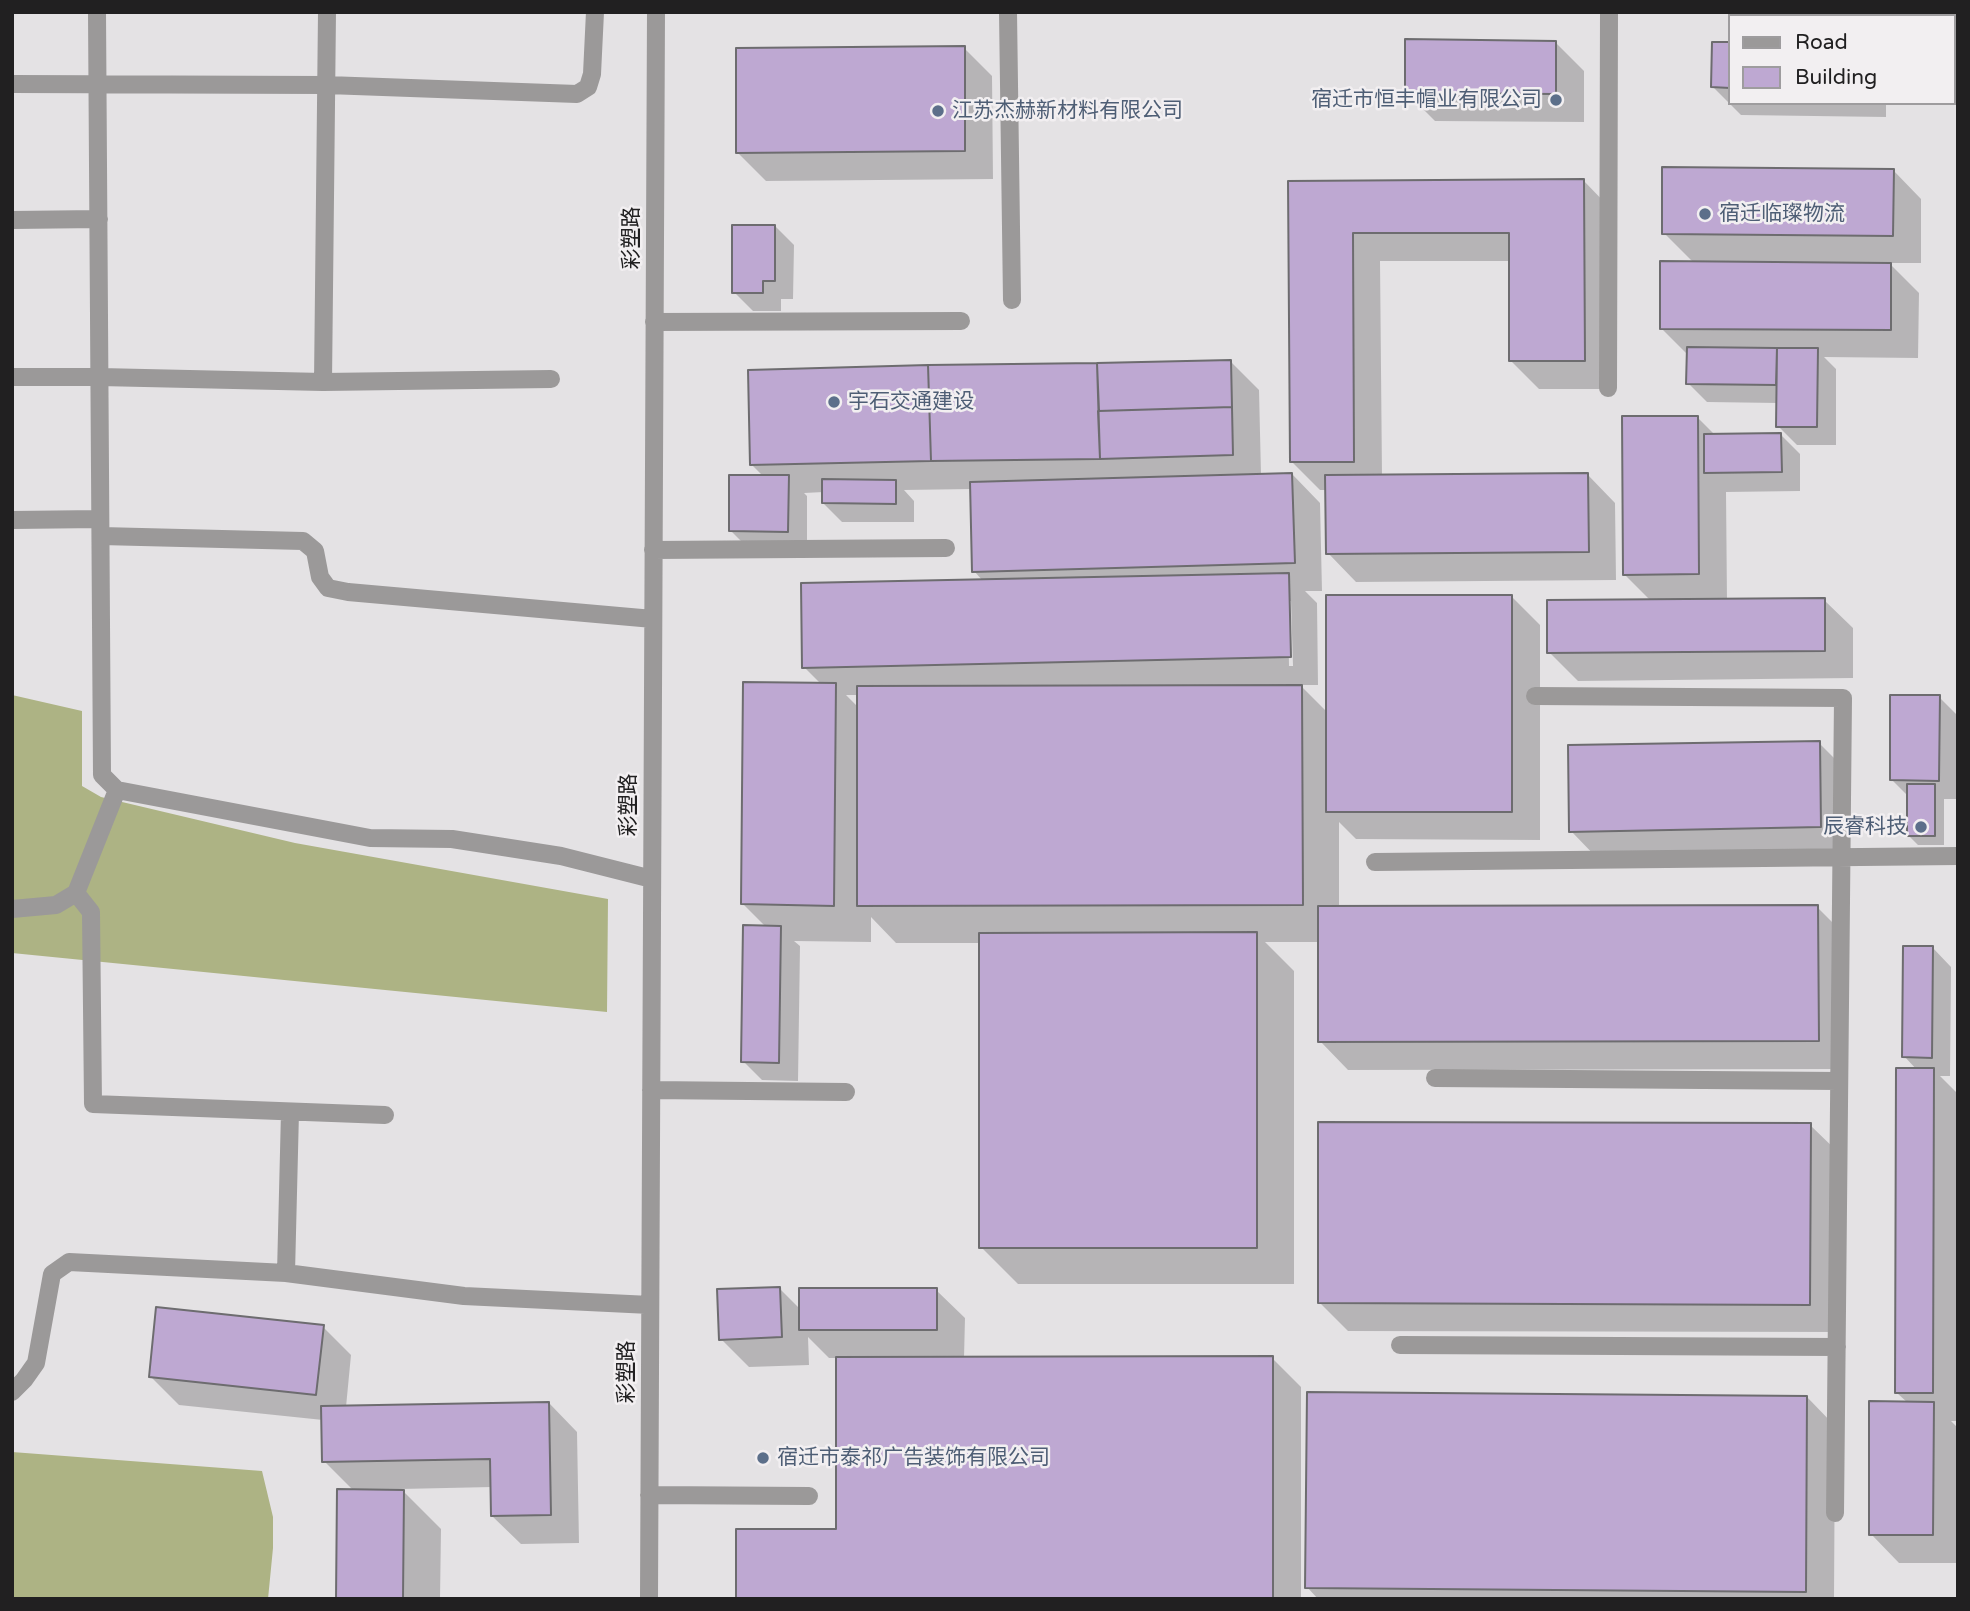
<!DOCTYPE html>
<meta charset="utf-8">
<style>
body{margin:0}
#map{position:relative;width:1970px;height:1611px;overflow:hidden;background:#e4e2e4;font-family:"Varela Round",sans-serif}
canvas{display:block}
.frame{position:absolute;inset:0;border:14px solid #212021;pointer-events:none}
.legend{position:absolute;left:1728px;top:14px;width:228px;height:91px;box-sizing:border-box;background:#f2eff1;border:2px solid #9e9c9e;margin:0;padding:9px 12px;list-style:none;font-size:21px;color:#212021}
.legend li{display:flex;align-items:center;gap:14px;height:35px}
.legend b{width:35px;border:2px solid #9e9c9e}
</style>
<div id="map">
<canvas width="1970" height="1611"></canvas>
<div class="frame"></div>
<ul class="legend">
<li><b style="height:9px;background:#9b9999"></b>Road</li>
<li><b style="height:19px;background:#bea8d2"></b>Building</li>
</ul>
</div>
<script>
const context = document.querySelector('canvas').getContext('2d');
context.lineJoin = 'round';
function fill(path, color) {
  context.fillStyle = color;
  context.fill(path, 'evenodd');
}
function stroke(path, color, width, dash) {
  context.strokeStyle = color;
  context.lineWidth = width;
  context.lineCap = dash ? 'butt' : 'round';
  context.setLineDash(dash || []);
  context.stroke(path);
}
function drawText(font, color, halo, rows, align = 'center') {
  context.font = font + ' "Varela Round","Noto Sans SC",sans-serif';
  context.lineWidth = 5;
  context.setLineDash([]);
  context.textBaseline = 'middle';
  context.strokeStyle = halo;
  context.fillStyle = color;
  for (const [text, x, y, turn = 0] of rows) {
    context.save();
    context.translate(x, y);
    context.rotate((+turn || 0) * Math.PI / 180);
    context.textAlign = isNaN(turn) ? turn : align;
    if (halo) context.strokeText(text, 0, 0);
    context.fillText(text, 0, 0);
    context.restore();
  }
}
const forest = new Path2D(`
 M12,695L82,711V786L101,797L295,843L608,899L607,1012L12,953Z
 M12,1452L262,1471L273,1517V1548L268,1599H12Z`);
const shadow = new Path2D(`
 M1555,42L1584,71V122L1435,121L1406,92Z
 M1713,44H1730V103H1886V117L1741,115L1713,87Z
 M964,48L992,76L993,179L766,181L738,153Z
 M1893,170L1921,199V263H1889L1919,293L1918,358L1824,357L1836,369V445H1797L1778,426V403L1707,402L1688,383V355L1661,328L1694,263L1664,233Z
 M1583,180L1611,209L1612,389H1539L1511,361V261H1380L1382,476L1587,474L1615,503L1616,580L1356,582L1328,553L1327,490H1320L1292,462L1290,183Z
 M775,226L794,245L793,299H781V311H753L734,292Z
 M1230,361L1259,390L1261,475L1292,474L1320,503L1322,591H1305L1317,603L1318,685H1300L1328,713L1512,597L1540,625V840L1356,839L1339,822V908L1817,907L1846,936V1069L1348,1070L1320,1041V942H1265L1294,971V1284H1018L981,1247V943H896L871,917V942L794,941L800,946L798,1081L762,1080L743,1061L766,927L743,904L821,684L804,667L983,581L974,571L972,489L904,490L914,501V522H842L823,503L824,492L804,493L807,496V550H750L731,531L764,477L752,465L749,372ZM1288,601H1291L1293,666H1289ZM846,695H859V708Z
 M1697,417L1716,436L1781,435L1800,454V491L1726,492L1727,601L1824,600L1853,628V678L1578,681L1549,652L1651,601L1625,575Z
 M1939,697L1958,716L1957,799H1944V845H1918L1909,836V797L1892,780Z
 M1819,743L1847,771L1849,855L1599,860L1571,831Z
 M1932,947L1951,967L1950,1076H1940L1958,1094V1421H1951L1958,1428V1563H1899L1871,1534L1908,1403L1897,1393L1917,1070L1904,1056Z
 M1810,1125L1839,1153L1838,1332L1348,1331L1319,1302Z
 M779,1288L801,1310L936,1290L965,1318L964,1358H1272L1301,1387V1599H738L838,1531V1358H829L808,1337L809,1365L749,1367L721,1339Z
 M323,1327L351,1355L346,1407L549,1403L577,1432L579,1543L521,1544L492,1516V1487L401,1489L441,1529L440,1599H337L354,1491L324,1461L323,1420L179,1405L151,1377Z
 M1807,1397L1835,1426L1834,1599H1318L1307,1587Z`);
const building = new Path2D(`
 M1405,39L1556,41V94L1405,93Z
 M1712,42H1730V88L1711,87Z
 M965,46V151L736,153V48Z
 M1662,167L1894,169L1893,236L1662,234Z
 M1584,179L1585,361H1509V233H1353L1354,462H1290L1288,181Z
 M732,225H775V281H763V293H732Z
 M1660,261L1891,263V330L1660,329Z
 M1687,347L1777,348L1776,385L1686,384Z
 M1777,348H1818L1817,427H1776Z
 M1231,360L1232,407L1099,411L1097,363Z
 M1097,363L1100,459L931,461L928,365Z
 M928,365L931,461L750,465L748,370Z
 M1232,407L1233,455L1100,459L1098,411Z
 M1622,416H1698L1699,574L1623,575Z
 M1781,433L1782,472L1704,473V434Z
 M1292,473L1295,563L972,572L970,482Z
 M1588,473L1589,552L1326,554L1325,475Z
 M729,475H789L788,532L729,531Z
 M822,479L896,480V504L822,503Z
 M1289,573L1291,657L802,668L801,583Z
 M1326,595H1512V812H1326Z
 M1825,598V651L1547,653V600Z
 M743,682L836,683L834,906L741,904Z
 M1302,685L1303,905L857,906V686Z
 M1890,695H1940L1939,781L1890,780Z
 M1820,741L1821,827L1569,832L1568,745Z
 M1907,784H1935V836H1907Z
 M1818,905L1819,1041L1318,1042V906Z
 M743,925L781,926L779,1063L741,1062Z
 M1257,932V1248H979V933Z
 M1903,946H1933L1932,1058L1902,1057Z
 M1896,1068H1934L1933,1393H1895Z
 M1318,1122L1811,1123L1810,1305L1318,1303Z
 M780,1287L782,1337L719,1340L717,1289Z
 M799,1288H937V1330H799Z
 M156,1307L324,1325L316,1395L149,1377Z
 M1273,1356V1599H736V1529H836V1357Z
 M1307,1392L1807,1396L1806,1592L1305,1588Z
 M1869,1401L1934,1402L1933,1535H1869Z
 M549,1402L551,1515L491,1516L490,1459L322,1462L321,1406Z
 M337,1489L404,1490L403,1599H336Z`);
const minor = new Path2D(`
 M97,12L102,775L117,790L370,838L452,839L561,856L652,879
 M1008,12L1012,300
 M12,84L327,85L577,94L588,87L592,74L595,12
 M12,220L99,219
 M654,322L961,321
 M12,377H100L323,382L551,379
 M323,382L327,12
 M1608,388L1609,12
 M12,520L100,519
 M101,536L303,541L315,551L320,577L328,588L348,592L653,619
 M653,550L946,548
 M1535,696L1843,698L1835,1513
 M1375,862L1958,856
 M76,893L91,912L93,1104L385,1115
 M12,909L56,905L76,893L117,790
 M1435,1078L1839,1081
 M651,1090L846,1092
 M286,1273L290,1112
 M1400,1345L1837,1347
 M12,1392L24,1380L36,1363L52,1274L69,1262L286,1273L464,1296L650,1305
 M649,1495L809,1496
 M649,1599L656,12`);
const markers = [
 [1556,100,7,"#5c6f8a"],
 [938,111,7,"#5c6f8a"],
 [1705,214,7,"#5c6f8a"],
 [834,402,7,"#5c6f8a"],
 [1921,827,7,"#5c6f8a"],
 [763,1458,7,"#5c6f8a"]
];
const serviceNames = [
 ["宿迁市恒丰帽业有限公司",1542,100,"right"],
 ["江苏杰赫新材料有限公司",952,111],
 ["宿迁临璨物流",1719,214],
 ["宇石交通建设",848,402],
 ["辰睿科技",1907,827,"right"],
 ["宿迁市泰祁广告装饰有限公司",777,1458]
];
const streetNames = [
 ["彩塑路",632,238,-90],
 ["彩塑路",629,805,-90],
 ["彩塑路",627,1372,-90]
];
fill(forest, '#adb384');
fill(shadow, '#0003');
fill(building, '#bea8d2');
stroke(building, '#6d6c6f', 2);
stroke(minor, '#9b9999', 18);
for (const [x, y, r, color] of markers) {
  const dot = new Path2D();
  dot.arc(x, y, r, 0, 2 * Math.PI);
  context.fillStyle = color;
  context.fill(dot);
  stroke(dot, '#f2eff1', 2.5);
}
drawText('21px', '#4e5e75', '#f2eff1', serviceNames, 'left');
drawText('21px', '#212021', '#f2eff1', streetNames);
</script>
